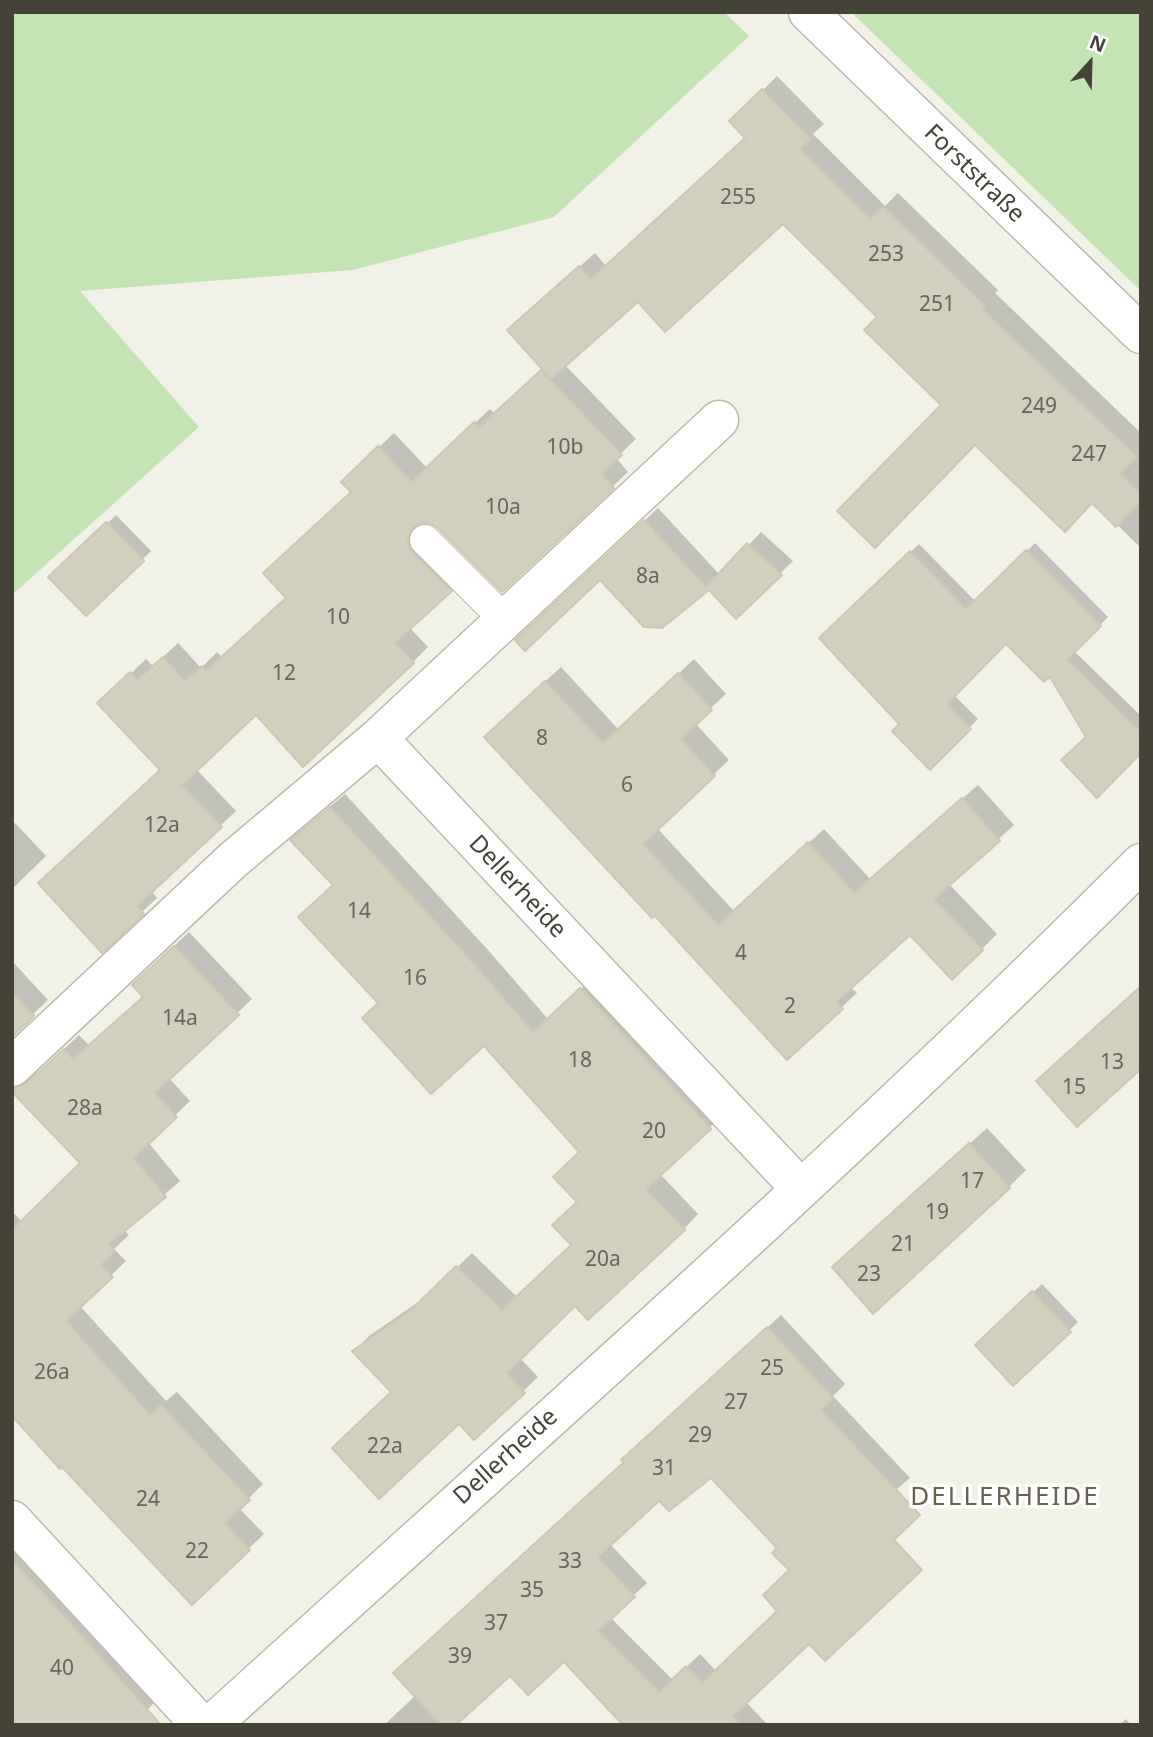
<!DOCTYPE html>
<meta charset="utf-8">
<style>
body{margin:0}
#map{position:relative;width:1153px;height:1737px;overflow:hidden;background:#f2f1e8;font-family:"Noto Sans",sans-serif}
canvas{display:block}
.frame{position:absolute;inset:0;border:14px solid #454237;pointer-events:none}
.north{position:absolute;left:1055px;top:28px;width:70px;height:70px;-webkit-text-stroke:5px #fff;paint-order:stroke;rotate:22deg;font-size:19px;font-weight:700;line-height:28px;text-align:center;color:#454237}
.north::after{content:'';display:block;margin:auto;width:24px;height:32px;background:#454237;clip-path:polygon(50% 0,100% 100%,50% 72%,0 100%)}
</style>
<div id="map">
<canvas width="1153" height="1737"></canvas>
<div class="frame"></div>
<div class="north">N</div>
</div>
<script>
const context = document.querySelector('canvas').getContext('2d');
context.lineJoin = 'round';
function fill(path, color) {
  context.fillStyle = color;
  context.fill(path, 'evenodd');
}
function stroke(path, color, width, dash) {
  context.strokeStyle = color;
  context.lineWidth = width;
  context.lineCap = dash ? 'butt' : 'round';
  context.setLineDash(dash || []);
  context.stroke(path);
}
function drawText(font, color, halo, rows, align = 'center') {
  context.font = font + ' "Noto Sans",sans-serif';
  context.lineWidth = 7;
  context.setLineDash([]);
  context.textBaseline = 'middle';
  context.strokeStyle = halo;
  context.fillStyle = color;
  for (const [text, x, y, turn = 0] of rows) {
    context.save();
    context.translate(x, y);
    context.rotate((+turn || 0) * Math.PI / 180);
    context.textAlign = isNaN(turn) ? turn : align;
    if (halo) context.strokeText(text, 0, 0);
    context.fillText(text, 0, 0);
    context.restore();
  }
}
const green = new Path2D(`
 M12,12H724L749,36L554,217L353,270L80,291L199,427L12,595Z
 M851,12H1141V291Z`);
const shadow = new Path2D(`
 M777,76L824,124L813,134L885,206L898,193L998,290L995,293L1141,433V548L1093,501L943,405L879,316L783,222L638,300L565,365L636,439L616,458L628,472L502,590L438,526L431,522L422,521L423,530L465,575L409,627L428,647L413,662L256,713L196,769L236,811L151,891L157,898L142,912L56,868L162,770L114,689L146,659L153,666L178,643L201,668L217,652L222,658L288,597L352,492L358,467L394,433L427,468L490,409L495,414L544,369L524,316L595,253L606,266L747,137L732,121Z
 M658,508L720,575L761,532L793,561L736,616L709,587L601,578L530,628Z
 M116,515L151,551L86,614L51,577Z
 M1035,543L1108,617L1074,651L1141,716V751L1050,674L1006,642L954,695L978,719L930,767L901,724L821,638L919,544L976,602Z
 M694,659L726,694L695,723L729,760L657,828L734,911L824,829L870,879L978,785L1014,825L949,884L997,934L982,949L910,932L850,987L857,993L787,1058L501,722L561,667L619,730Z
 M345,794L488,950L548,1019L596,975L724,1114L660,1174L698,1214L684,1229L575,1304L520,1358L538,1377L474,1438L459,1422L393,1392L355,1351L369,1336L427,1296L472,1253L517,1297L573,1244L579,1202L581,1152L484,1043L380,1003L335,884L307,826Z
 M15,823L46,856L12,889V825Z
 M189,932L252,999L169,1078L190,1101L148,1142L180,1181L124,1230L129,1235L114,1249L126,1261L80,1306L166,1401L177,1392L263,1484L239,1508L264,1534L192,1602L12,1413V1211L22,1222L83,1163L12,1087L25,1074H34L44,1068L79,1035L89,1045L144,996L149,970Z
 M12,961L48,1000L12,1034Z
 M987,1128L1026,1170L1009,1187L851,1251Z
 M1042,1284L1078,1322L1013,1384L977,1345Z
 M781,1315L845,1384L833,1396L910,1478L839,1538L809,1642L746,1702L766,1723L622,1725L624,1723L564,1659L510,1673L456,1725H384L416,1695L637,1447ZM712,1475L780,1548L791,1570L780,1611L717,1672L700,1654L673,1680L610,1617L647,1583L610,1544L659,1498Z
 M12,1540L162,1695L132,1725L12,1719Z
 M1126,1719L1131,1725H1119Z`);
const building = new Path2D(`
 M762,89L811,139L800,149L870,219L883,206L985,306L982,309L1137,457L1120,474L1141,494V501L1116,527L1092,503L1065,532L975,445L875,548L837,511L941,405L864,330L877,317L783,224L665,332L638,302L551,379L507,330L579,266L591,279L745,138L729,121Z
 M541,370L622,455L602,474L614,488L502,592L437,527L429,523H420L413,527L408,536V545L412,552L452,591L395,643L414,663L303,767L256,715L182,785L222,827L137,906L144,914L102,953L38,883L160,770L97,703L130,672L137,680L163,657L185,681L202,666L206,671L286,598L263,573L351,492L341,482L378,446L411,482L474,422L479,427Z
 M644,520L706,587L747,543L782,575L736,619L709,590L662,628L644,627L600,580L525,651L515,640Z
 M106,522L144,561L86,616L48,577Z
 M1026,550L1101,626L1067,660L1141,732V753L1097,798L1061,760L1086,737L1050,677L1044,682L1006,644L947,704L971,729L930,770L892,731L899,724L819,638L910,551L966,609Z
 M678,673L712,710L681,739L715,776L643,844L718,925L808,842L854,893L962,798L1000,841L934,899L983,950L952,980L910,935L836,1002L843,1009L787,1060L655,916L652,918L484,737L545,681L603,743Z
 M330,807L474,964L533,1032L580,988L711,1129L646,1189L685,1230L588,1320L575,1306L507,1373L525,1393L474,1440L459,1424L379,1499L332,1448L391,1392L352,1351L411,1310L456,1266L502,1310L571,1245L552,1225L577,1202L553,1177L579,1152L484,1046L431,1094L362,1018L378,1003L298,917L333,885L290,840Z
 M174,946L239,1015L155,1093L177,1117L134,1158L166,1197L109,1244L115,1251L101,1265L113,1277L66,1321L150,1415L161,1405L250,1500L225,1523L250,1550L192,1605L62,1467L60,1469L12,1416V1230L80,1163L12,1092V1088L27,1083L64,1049L73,1059L143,997L132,985Z
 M1141,986V1069L1077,1127L1036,1081Z
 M12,992L34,1016L12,1037Z
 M969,1143L1010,1188L873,1314L832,1267Z
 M1032,1291L1071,1332L1013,1386L975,1345Z
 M767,1327L833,1398L821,1410L920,1515L894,1540L922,1570L825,1661L809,1644L733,1716L741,1725H623L564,1662L528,1695L510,1676L456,1725H441L393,1673L624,1462L621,1460ZM711,1478L777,1548L772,1553L789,1570L763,1595L777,1611L702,1683L686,1666L659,1692L598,1631L635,1597L598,1557L659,1501L669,1511Z
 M12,1560L63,1615L161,1725H12Z`);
const service = new Path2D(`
 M425,540L505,620`);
const minor = new Path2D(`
 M378,738L800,1188
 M12,1067L233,860L378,738L719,420
 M12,1520L201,1725
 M211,1725C524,1441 842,1162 1141,863`);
const tertiary = new Path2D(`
 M808,12L1141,334`);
const numberNames = [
 ["255",738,198],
 ["253",886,255],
 ["251",937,305],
 ["249",1039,407],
 ["10b",565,448],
 ["247",1089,455],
 ["10a",503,508],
 ["8a",648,577],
 ["10",338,618],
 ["12",284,674],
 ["8",542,739],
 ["6",627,786],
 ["12a",162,826],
 ["14",359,912],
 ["4",741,954],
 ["16",415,979],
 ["2",790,1007],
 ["14a",180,1019],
 ["18",580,1061],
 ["13",1112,1063],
 ["15",1074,1088],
 ["28a",85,1109],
 ["20",654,1132],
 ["17",972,1182],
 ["19",937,1213],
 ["21",903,1245],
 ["20a",603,1260],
 ["23",869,1275],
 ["25",772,1369],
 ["26a",52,1373],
 ["27",736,1403],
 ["29",700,1436],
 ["22a",385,1447],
 ["31",664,1469],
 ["24",148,1500],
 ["22",197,1552],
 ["33",570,1562],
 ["35",532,1591],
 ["37",496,1624],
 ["39",460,1657],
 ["40",62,1669]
];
const streetNames = [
 ["Forststraße",974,174,44],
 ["Dellerheide",517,887,47],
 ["Dellerheide",506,1457,-42]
];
const neighbourhoodNames = [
 ["DELLERHEIDE",1005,1498]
];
fill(green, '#c5e4b3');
fill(shadow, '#0003');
fill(building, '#d3cfbe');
stroke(building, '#cec8b2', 2);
stroke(service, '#bdbaab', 32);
stroke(minor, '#bdbaab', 41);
stroke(tertiary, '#bdbaab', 41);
stroke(service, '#fff', 30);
stroke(minor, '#fff', 38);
stroke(tertiary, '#fff', 38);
drawText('21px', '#686559', null, numberNames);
drawText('24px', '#454237', '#fff', streetNames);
context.letterSpacing = '2px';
drawText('26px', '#67624f', '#fff', neighbourhoodNames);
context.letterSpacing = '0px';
</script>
